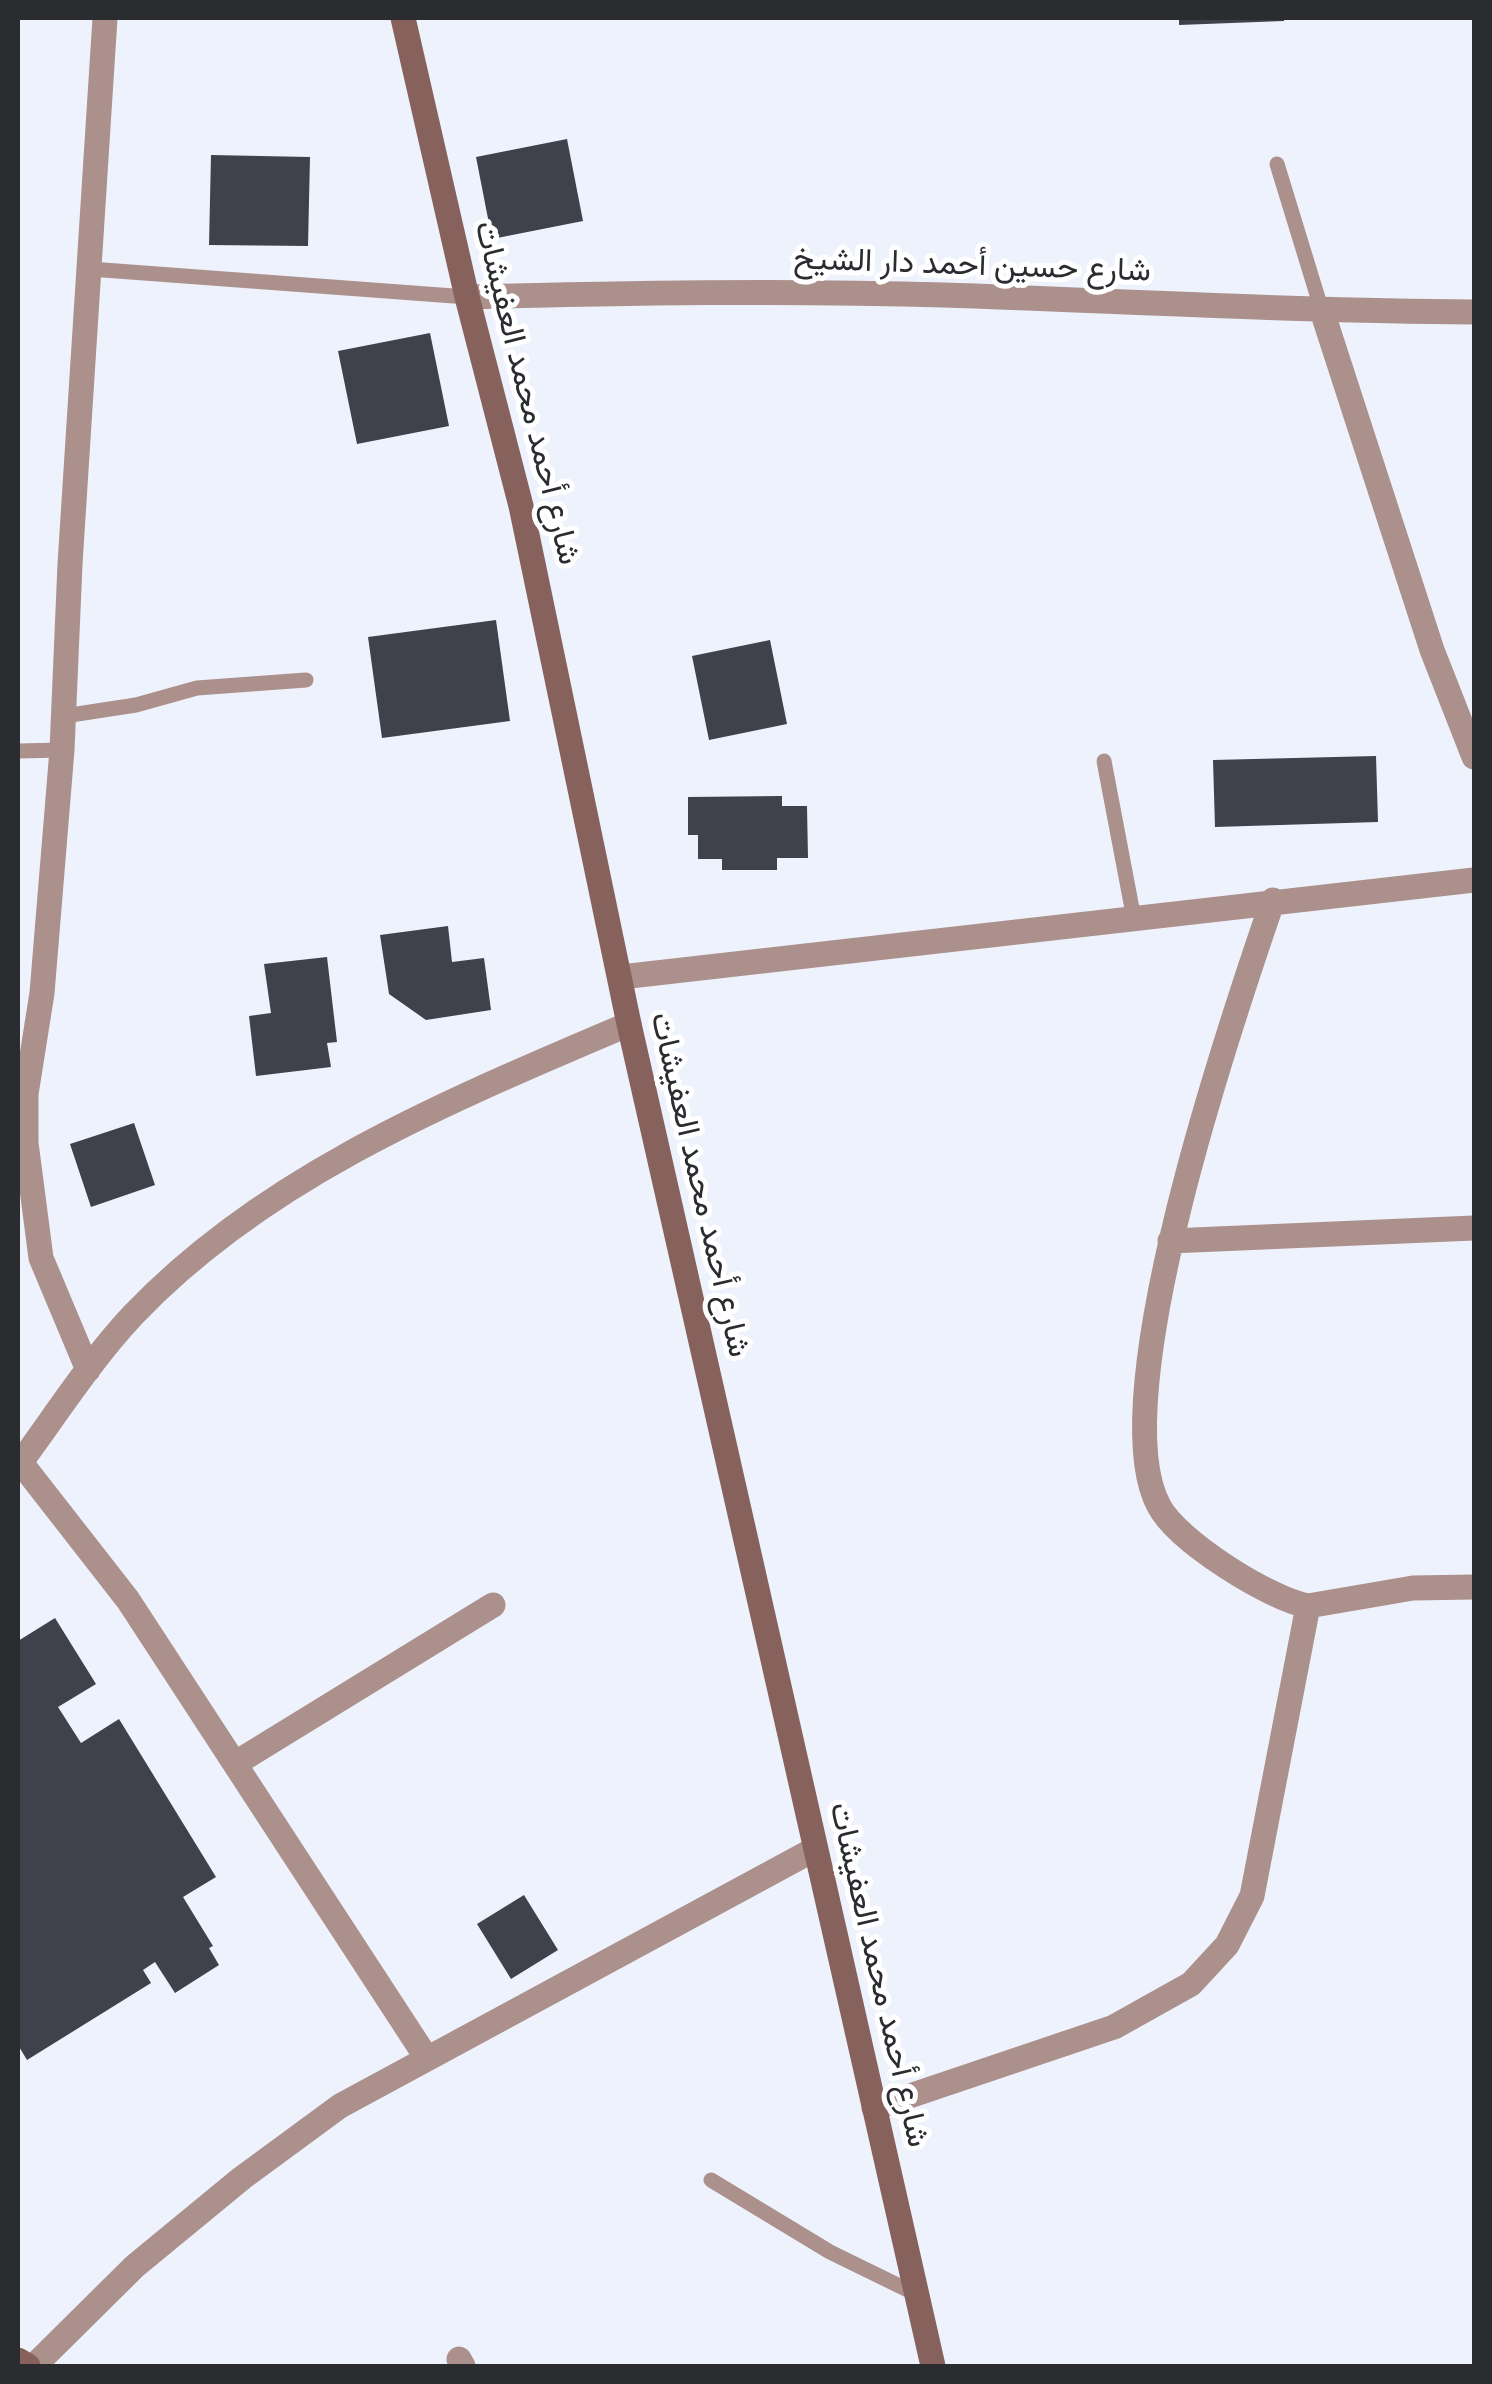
<!DOCTYPE html>
<meta charset="utf-8">
<style>
body{margin:0}
#map{position:relative;width:1492px;height:2384px;overflow:hidden;background:#eef2fc;font-family:"Times New Roman",serif}
canvas{display:block}
.frame{position:absolute;inset:0;border:20px solid #2b2c30;pointer-events:none}
</style>
<div id="map">
<canvas width="1492" height="2384"></canvas>
<div class="frame"></div>
</div>
<script>
const context = document.querySelector('canvas').getContext('2d');
context.lineJoin = 'round';
function fill(path, color) {
  context.fillStyle = color;
  context.fill(path, 'evenodd');
}
function stroke(path, color, width, dash) {
  context.strokeStyle = color;
  context.lineWidth = width;
  context.lineCap = dash ? 'butt' : 'round';
  context.setLineDash(dash || []);
  context.stroke(path);
}
function drawText(font, color, halo, rows, align = 'center') {
  context.font = font + ' "Times New Roman",Vazirmatn,serif';
  context.lineWidth = 10;
  context.setLineDash([]);
  context.textBaseline = 'middle';
  context.strokeStyle = halo;
  context.fillStyle = color;
  for (const [text, x, y, turn = 0] of rows) {
    context.save();
    context.translate(x, y);
    context.rotate((+turn || 0) * Math.PI / 180);
    context.textAlign = isNaN(turn) ? turn : align;
    if (halo) context.strokeText(text, 0, 0);
    context.fillText(text, 0, 0);
    context.restore();
  }
}
const building = new Path2D(`
 M1179,18H1284V21L1179,25Z
 M567,139L583,221L492,239L476,157Z
 M211,155L310,157L308,246L209,245Z
 M430,333L449,426L357,444L338,351Z
 M496,620L510,721L382,738L368,637Z
 M770,640L787,724L709,740L692,656Z
 M1376,756L1378,822L1215,827L1213,760Z
 M782,796V806H807L808,858H777V870H722V859H698V835H688V797Z
 M448,926L452,962L484,958L491,1010L426,1020L389,994L380,935Z
 M327,957L337,1042L327,1043L331,1067L256,1076L249,1016L271,1013L264,964Z
 M134,1123L155,1185L91,1207L70,1144Z
 M55,1618L96,1684L58,1707L81,1743L119,1719L216,1877L183,1897L213,1946L209,1948L219,1965L175,1993L155,1962L143,1970L151,1983L27,2060L18,2045V1641Z
 M524,1895L558,1950L511,1979L477,1924Z`);
const lane = new Path2D(`
 M1277,164L1322,311
 M90,269L467,297
 M64,716L136,705L197,688L306,680
 M18,751L62,750
 M1104,761L1134,919
 M711,2180L830,2252L920,2296`);
const street = new Path2D(`
 M467,297C626,293 785,290 944,295C1121,301 1297,311 1474,312
 M1322,311L1432,650L1474,757
 M621,977L1474,880
 M1170,1241L1474,1228
 M88,1370L41,1258L26,1143V1094L42,993L62,750L70,564L105,18
 M18,1459L128,1600L426,2057
 M18,1466C55,1416 90,1361 133,1315C267,1174 454,1099 629,1024
 M1308,1606L1413,1588L1474,1587
 M236,1763L493,1605
 M874,2108L1114,2027L1191,1984L1227,1945L1252,1896L1308,1606C1270,1599 1178,1542 1159,1506C1101,1401 1233,1016 1273,900
 M459,2359L463,2366
 M34,2366L135,2266L242,2178L340,2106L815,1849`);
const secondary = new Path2D(`
 M403,18L467,297L521,506L629,1024L933,2366
 M18,2360L28,2366`);
const streetNames = [
 ["شارع حسين أحمد دار الشيخ",972,266,2],
 ["شارع أحمد محمد العفيشات",526,393,76],
 ["شارع أحمد محمد العفيشات",699,1185,77],
 ["شارع أحمد محمد العفيشات",878,1975,77]
];
fill(building, '#3f424a');
stroke(lane, '#ab908c', 15);
stroke(street, '#ab908c', 25);
stroke(secondary, '#87625c', 25);
drawText('32px', '#2b2c30', '#fff', streetNames);
</script>
